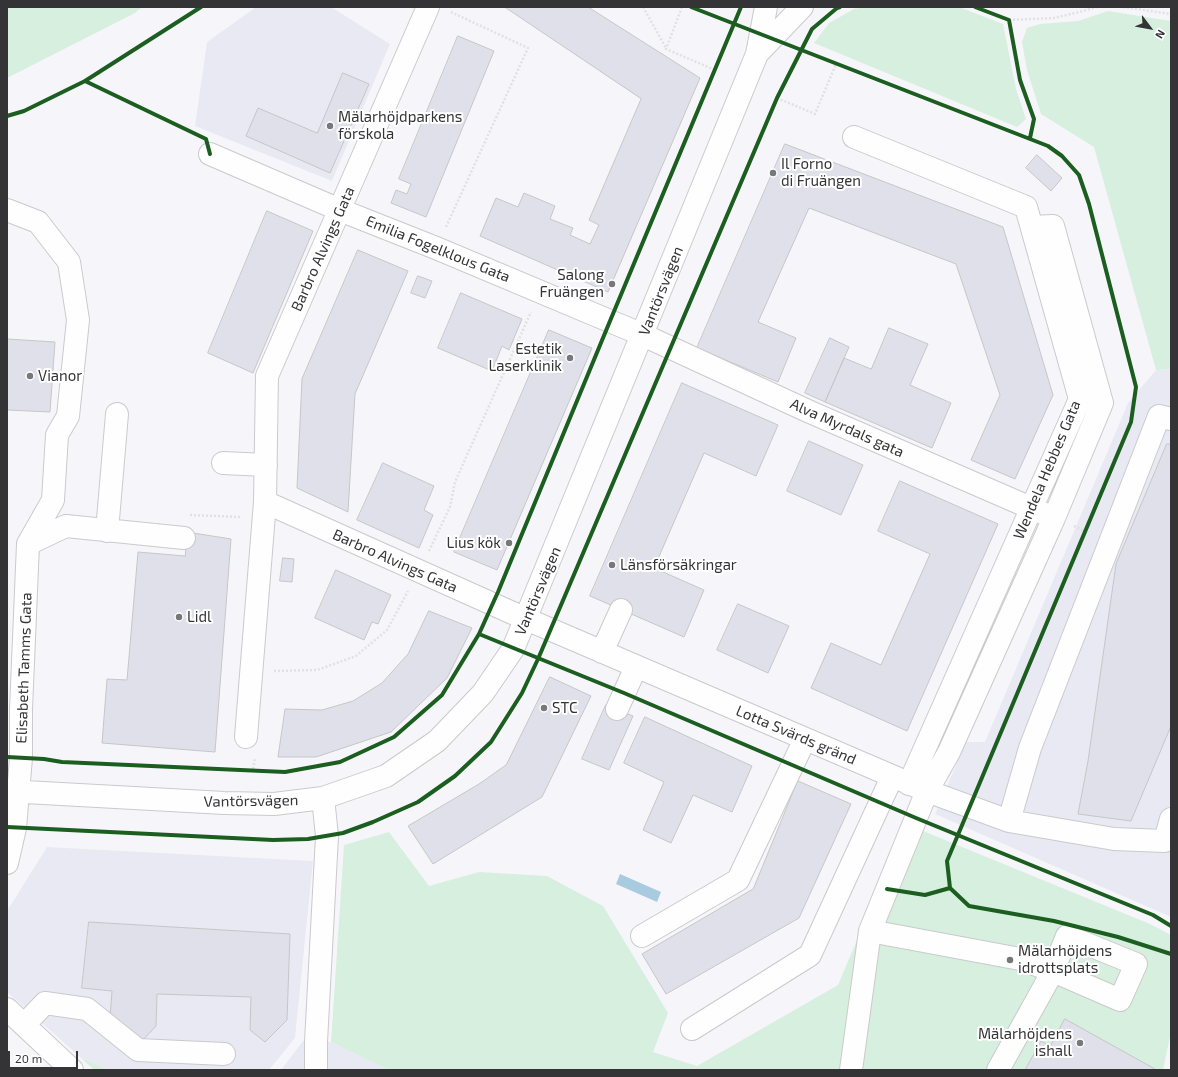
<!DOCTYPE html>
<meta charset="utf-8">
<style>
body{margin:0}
#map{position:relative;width:1178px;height:1077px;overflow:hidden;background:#f6f6fa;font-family:"Exo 2",sans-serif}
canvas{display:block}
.frame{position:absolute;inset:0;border:8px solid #343437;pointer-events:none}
.north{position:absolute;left:1130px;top:8px;width:40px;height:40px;-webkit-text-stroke:3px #fff;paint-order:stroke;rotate:122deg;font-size:11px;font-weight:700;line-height:16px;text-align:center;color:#343437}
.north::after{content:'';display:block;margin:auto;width:14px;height:18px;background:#343437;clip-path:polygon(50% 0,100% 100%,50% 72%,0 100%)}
.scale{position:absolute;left:8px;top:1051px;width:70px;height:18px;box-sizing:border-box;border:2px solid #343437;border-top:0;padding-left:5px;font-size:12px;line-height:14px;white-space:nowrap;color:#343437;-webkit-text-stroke:3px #fff;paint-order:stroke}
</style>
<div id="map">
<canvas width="1178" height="1077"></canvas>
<div class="frame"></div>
<div class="north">N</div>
<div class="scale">20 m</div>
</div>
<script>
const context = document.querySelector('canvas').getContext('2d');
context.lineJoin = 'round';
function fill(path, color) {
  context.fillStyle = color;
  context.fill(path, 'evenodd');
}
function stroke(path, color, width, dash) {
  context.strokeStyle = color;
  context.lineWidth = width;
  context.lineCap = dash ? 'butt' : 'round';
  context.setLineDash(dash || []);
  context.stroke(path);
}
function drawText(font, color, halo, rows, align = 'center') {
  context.font = font + ' "Exo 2",sans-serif';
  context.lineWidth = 4;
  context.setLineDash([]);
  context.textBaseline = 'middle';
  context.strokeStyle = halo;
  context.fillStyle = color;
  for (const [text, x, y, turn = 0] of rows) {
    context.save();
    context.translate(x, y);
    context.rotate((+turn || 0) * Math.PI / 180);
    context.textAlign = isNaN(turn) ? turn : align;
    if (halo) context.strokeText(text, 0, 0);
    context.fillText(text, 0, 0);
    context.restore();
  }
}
const built = new Path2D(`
 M256,7H331L390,44L332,181L195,126L207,42Z
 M1171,369V917L935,814L966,742H985L1128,403L1156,370Z
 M47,847L313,861L295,1038L269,1070H109L80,1057L7,992V911Z
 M303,1041L331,1042L388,1070H281Z`);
const green = new Path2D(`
 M7,7H142L135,13L7,78Z
 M864,7H959L1003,24L1016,89L1026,119L1017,127L814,43L829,23L854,9Z
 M1108,11L1171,21V369L1156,370L1094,147L1041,114L1027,70L1022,42L1027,28L1040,24L1078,21Z
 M906,824L1150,924L1171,935V1032L1163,1070H388L331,1042L344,845L389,832L429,886L479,872L547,876L603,906L668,1013L653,1052L697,1066L838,985Z
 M80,1057L109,1070H94Z`);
const water = new Path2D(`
 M620,874L661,892L657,902L616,884Z`);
const building = new Path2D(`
 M505,7H588L700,78L608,292L480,236L496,198L518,207L524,193L555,206L550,219L573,228L570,235L590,244L599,225L589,220L641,99Z
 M458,36L494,51L426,217L391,203L396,190L407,194L411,184L399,179Z
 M343,73L369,84L330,173L246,136L258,108L317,133Z
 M785,144L1003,227L1053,395L1015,479L971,460L1000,395L956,264L809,208L758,322L796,338L778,382L697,348Z
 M1037,155L1062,178L1051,191L1026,168Z
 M267,211L313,231L253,373L208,353Z
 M358,250L408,271L355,394L348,512L297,488L302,379Z
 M418,276L432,281L425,298L411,293Z
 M461,293L522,319L509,350L502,346L492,371L438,348Z
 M889,328L928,344L910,385L951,403L932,448L825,402L844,358L871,369Z
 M549,330L592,348L497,570L454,552Z
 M830,338L849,347L825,402L805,393Z
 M7,339L55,342L50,412L7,410Z
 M682,383L778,425L756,476L704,453L654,568L704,590L684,637L590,596Z
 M809,441L863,465L841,515L787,491Z
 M1167,444H1171V726L1131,821L1078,814L1088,761L1116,564Z
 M383,463L434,486L424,510L433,515L419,548L357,520Z
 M900,481L998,524L907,731L811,688L831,643L881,665L930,554L878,531Z
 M187,532L231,539L215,752L102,743L107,679L127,680L138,552L185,556Z
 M283,558L294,559L292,582L280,581Z
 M336,570L391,595L378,624L372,622L364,640L315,618Z
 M738,604L789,626L768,673L717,650Z
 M429,611L472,628L447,678L391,732L316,757H278L285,709L322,710L353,701L382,683L408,654Z
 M550,677L591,696L542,797L433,864L408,826L479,784L506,765Z
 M606,705L633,716L609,770L582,759Z
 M645,717L752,766L732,812L693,795L671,843L643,830L664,782L624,763Z
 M798,781L851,804L799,918L666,994L642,954L753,889Z
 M89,922L290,934L287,1020L265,1042L250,1030L251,997L157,994L156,1026L142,1041L110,1018L112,991L82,988Z
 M1065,1019L1155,1069L1154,1070H1025L1041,1041L1050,1046Z`);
const path = new Path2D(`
 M643,7L666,48
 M682,7L666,49L715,70
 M1123,7L1171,14
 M1009,20L1054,18L1079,12L1097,7
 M777,98L815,114L836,64
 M446,227L528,48L451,12
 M190,515L241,517
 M1074,526L1085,531
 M429,551L450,507L455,482L531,312
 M274,671L317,670L356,656L387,630L408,591
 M253,769L255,758`);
const minor = new Path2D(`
 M428,7L267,376L265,502L526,619L927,791L1009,821L1114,839L1165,841L1171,819
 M757,54L802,7
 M854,137L1026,207L1080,399L909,784
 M210,154L340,210L436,248L643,335L810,412L1054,518
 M7,210L38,222L69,262L78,320L68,416L57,435L53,500L28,544L21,709V758L15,828L7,863
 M223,463L266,465
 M107,531L117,414
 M28,544L66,526L184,538
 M602,652L621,610
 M617,709L636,667
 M246,737L265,502
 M7,791L224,803L274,804L323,798L386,776L437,741L483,693L513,649L757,54L766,7
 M1009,821L1030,748L1159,416L1171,419
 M642,936L738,880L805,739
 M7,1009L72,1070
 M24,1025L45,1003L87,1009L138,1050L224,1054
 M692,1029L810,955L892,777
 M316,1070V1042L327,836L323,798
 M851,1070L870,931
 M998,1070L1053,971L1067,936L1136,964L1120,1000L1053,971L1020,959L870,931L927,791L949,752L1054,518L1102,403L1053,226L1032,227`);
const cycleway = new Path2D(`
 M691,7L1048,146L1062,156L1079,175L1089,204L1136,387L1131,422L947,861L950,888L969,906L1054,921L1118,937L1171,954
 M975,7L1009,20L1020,80L1034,119L1030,138
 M85,81L206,139L210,154
 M7,116L24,111L85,81L201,7
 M479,634L624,693L916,818L1153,915L1171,926
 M7,757L44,759L62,762L285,772L340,762L394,737L442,695L479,634L498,592L610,321L741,7
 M7,827L273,840L308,839L343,833L373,822L418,802L455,776L491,742L522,693L538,659L777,98L812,29L837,8L840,7
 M887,889L925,895L950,888`);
const markers = [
 [330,126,4,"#78787b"],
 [773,173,4,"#78787b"],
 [612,284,4,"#78787b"],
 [570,358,4,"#78787b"],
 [30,376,4,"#78787b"],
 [509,543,4,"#78787b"],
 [612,565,4,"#78787b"],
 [179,617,4,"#78787b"],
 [544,708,4,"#78787b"],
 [1010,960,4,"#78787b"],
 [1080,1043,4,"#78787b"]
];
const poiNames = [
 ["Mälarhöjdparkens",338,117],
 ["förskola",338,134],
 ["Il Forno",781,164],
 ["di Fruängen",781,181],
 ["Salong",604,275,"right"],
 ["Fruängen",604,292,"right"],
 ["Estetik",562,349,"right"],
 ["Laserklinik",562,366,"right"],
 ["Vianor",38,376],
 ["Lius kök",501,543,"right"],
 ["Länsförsäkringar",620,565],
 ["Lidl",187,617],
 ["STC",552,708],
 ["Mälarhöjdens",1018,951],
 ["idrottsplats",1018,968],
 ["Mälarhöjdens",1072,1034,"right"],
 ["ishall",1072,1051,"right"]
];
const streetNames = [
 ["Barbro Alvings Gata",323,249,-66],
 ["Emilia Fogelklous Gata",438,249,22],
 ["Vantörsvägen",661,291,-68],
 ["Alva Myrdals gata",847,428,24],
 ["Wendela Hebbes Gata",1047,470,-67],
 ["Barbro Alvings Gata",395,561,24],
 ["Vantörsvägen",538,591,-67],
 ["Elisabeth Tamms Gata",24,668,-88],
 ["Lotta Svärds gränd",796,735,23],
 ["Vantörsvägen",251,801,-1]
];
fill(built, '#e9e9f4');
fill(green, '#d7efde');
fill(water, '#a8cbe0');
fill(building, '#e0e0ea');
stroke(building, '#c6c6c8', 1);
stroke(minor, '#cacacd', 24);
stroke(path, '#e1e1e2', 2.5, [2, 2]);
stroke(minor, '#fefefe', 22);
stroke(cycleway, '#1b5e20', 4);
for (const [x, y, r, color] of markers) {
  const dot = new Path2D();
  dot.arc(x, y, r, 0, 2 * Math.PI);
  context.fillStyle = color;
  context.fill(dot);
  stroke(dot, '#fff', 1.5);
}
drawText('15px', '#343437', '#fff', poiNames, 'left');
drawText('15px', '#343437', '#fff', streetNames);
</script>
